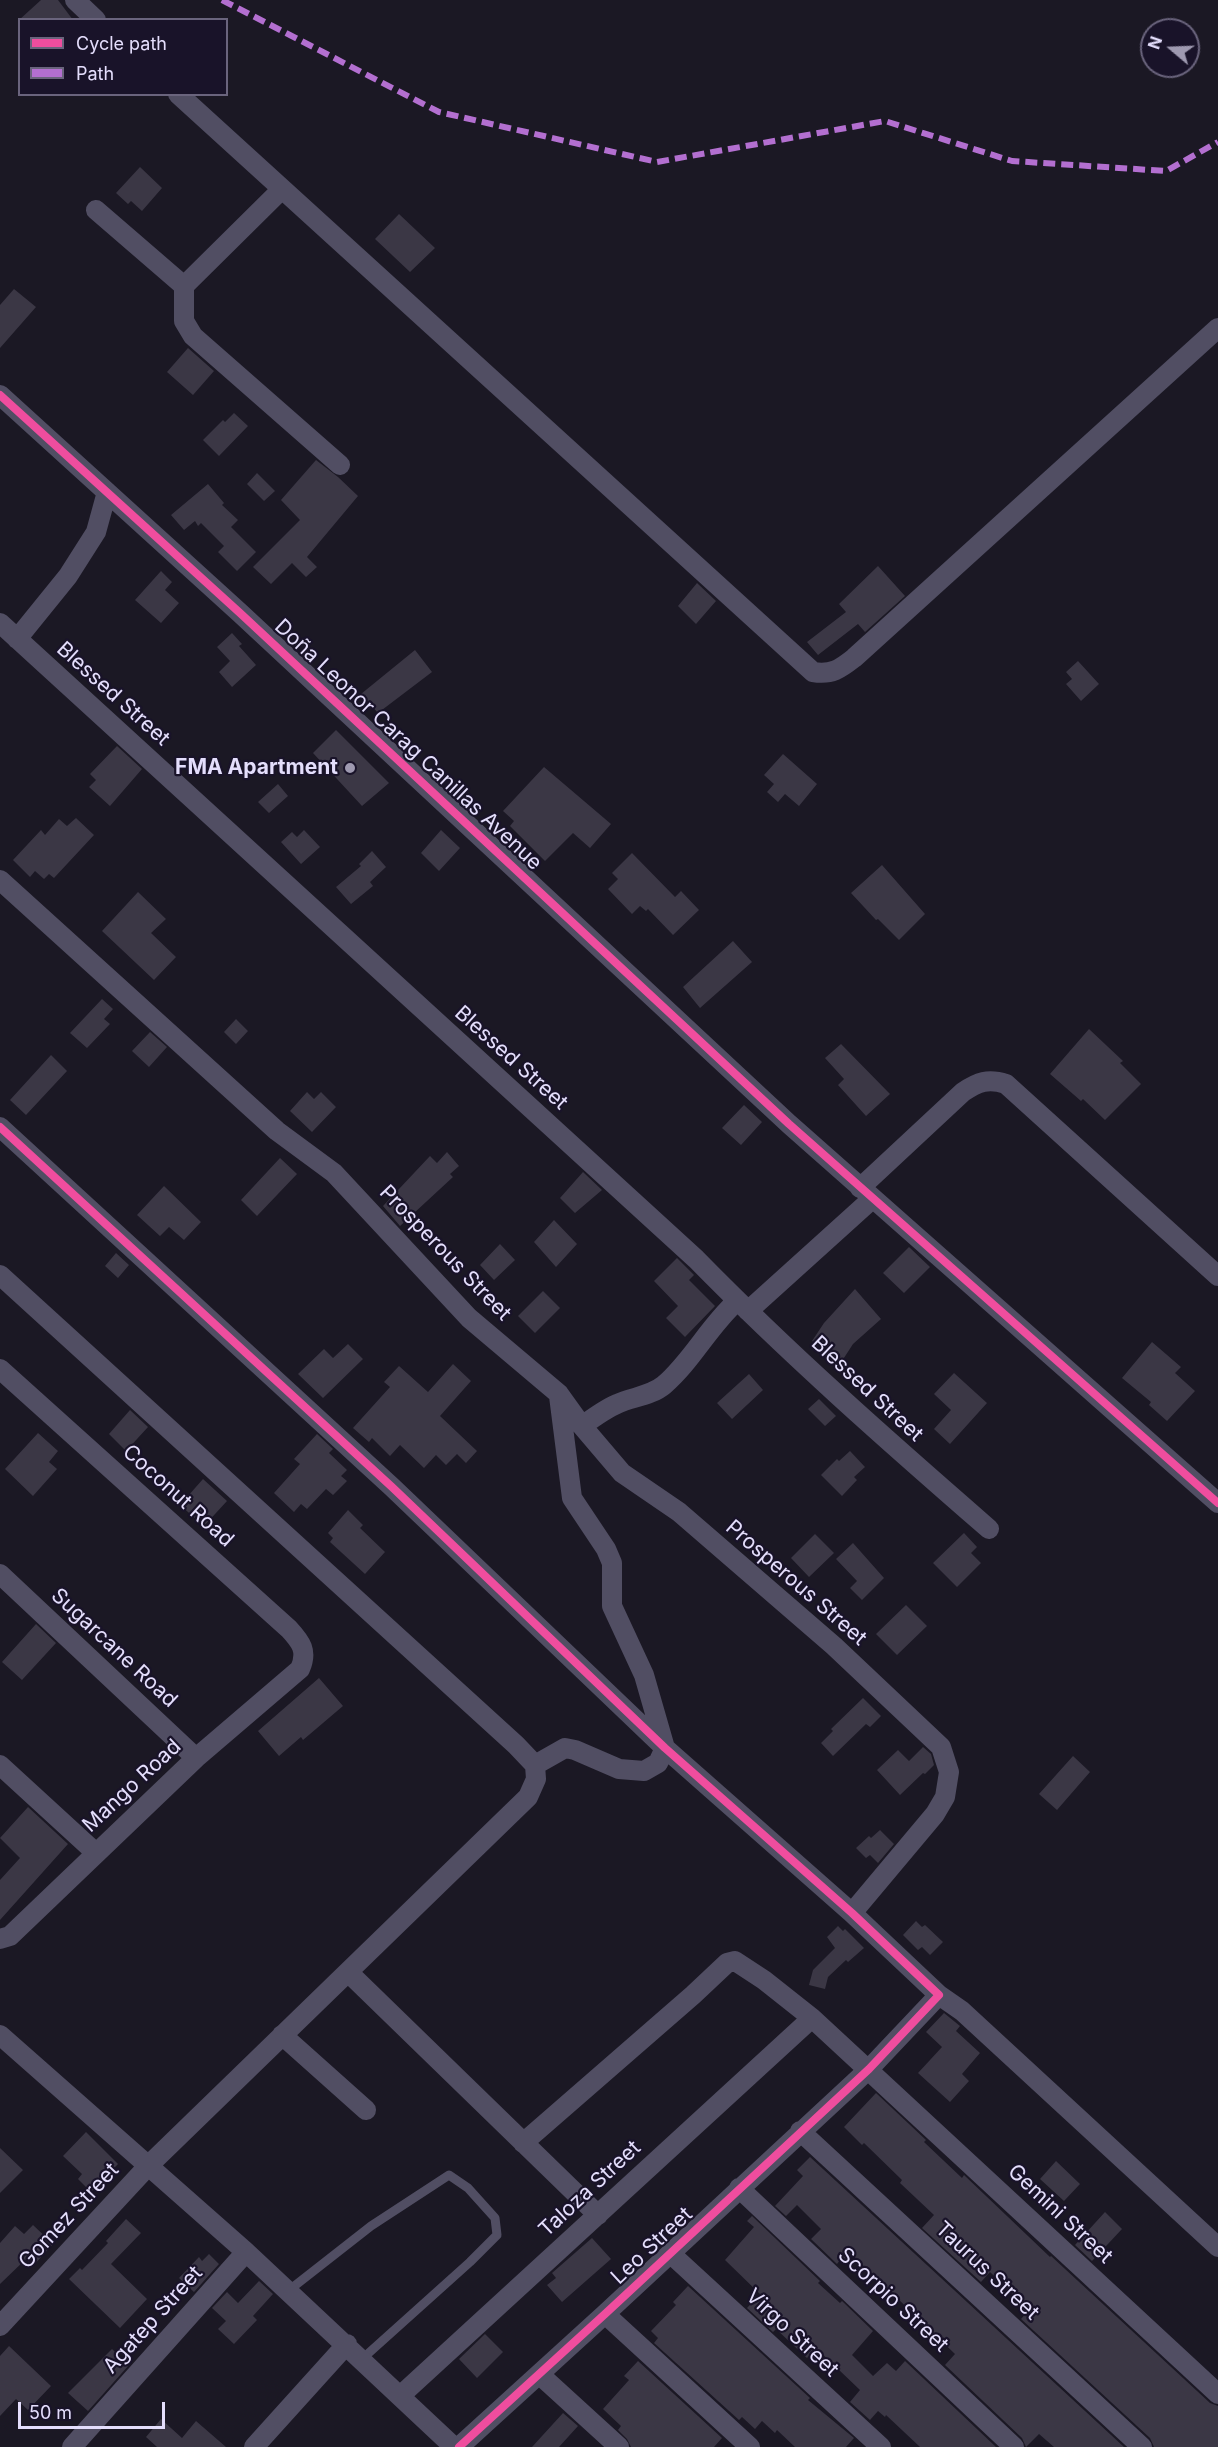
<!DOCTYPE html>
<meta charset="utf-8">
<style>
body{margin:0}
#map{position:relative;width:1218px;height:2447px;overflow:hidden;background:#1b1824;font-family:Inter,sans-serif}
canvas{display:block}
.legend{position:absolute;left:18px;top:18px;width:210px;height:78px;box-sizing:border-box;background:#191329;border:2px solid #6a647d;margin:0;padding:8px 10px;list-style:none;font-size:18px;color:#e4defc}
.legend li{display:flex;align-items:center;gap:12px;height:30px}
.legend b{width:30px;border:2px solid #6a647d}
.north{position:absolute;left:1140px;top:18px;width:60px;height:60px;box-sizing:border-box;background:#191329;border:2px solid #6a647d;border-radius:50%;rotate:289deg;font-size:16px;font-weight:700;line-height:24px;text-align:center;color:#e4defc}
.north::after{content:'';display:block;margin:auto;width:21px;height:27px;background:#9e99b0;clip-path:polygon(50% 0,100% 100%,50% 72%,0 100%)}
.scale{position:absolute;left:18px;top:2402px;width:147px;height:27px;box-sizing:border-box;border:3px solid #e4defc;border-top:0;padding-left:8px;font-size:18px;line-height:21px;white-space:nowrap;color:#e4defc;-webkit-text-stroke:4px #191329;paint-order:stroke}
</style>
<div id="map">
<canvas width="1218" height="2447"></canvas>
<ul class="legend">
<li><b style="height:8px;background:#ef4d9e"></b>Cycle path</li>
<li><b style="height:8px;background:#b36fd0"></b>Path</li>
</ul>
<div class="north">N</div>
<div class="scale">50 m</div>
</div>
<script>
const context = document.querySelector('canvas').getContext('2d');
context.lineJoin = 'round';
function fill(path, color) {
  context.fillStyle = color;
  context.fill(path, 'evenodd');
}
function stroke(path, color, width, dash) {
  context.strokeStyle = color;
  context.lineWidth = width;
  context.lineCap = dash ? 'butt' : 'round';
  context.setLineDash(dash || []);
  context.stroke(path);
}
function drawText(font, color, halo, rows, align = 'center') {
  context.font = font + ' Inter,sans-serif';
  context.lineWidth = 4.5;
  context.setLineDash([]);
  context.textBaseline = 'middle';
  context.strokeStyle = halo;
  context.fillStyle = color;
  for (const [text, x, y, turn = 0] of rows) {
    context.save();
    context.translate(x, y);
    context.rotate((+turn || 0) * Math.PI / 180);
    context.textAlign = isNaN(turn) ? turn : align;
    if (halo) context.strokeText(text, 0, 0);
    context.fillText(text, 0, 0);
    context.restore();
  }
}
const building = new Path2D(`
 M41,0H58L73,20H19Z
 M140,167L162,188L142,211L131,201L128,204L116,193Z
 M399,214L435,248L410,272L375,239Z
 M14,289L36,307L0,348V305Z
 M188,348L214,371L193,395L167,372Z
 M234,413L248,426L219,456L203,440L223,420L225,422Z
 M316,460L338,477L358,496L307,557L317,567L306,577L292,563L271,584L253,567L300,520L281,500Z
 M257,473L275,491L264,501L247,484Z
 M208,484L224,503L222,505L238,520L231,527L256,552L237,571L218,552L224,546L201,523L198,526L195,521L184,530L171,515Z
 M878,566L905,596L865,632L858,624L818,655L807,642L846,612L839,604Z
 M161,571L172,582L165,590L179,603L161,623L135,600Z
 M697,583L716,601L696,624L678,606Z
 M232,633L242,644L239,646L256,665L232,687L219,672L230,661L217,647Z
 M415,650L432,672L378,713L361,694Z
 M1078,661L1099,684L1081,701L1066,684L1072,679L1066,672Z
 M336,730L389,783L362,806L313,753Z
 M117,746L142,769L110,806L89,787L96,780L90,774Z
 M783,754L817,784L799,806L785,794L778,802L767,792L774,784L764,775Z
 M544,767L611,824L590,848L573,833L545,861L510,826L514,821L503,811Z
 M278,784L288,796L269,813L258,802Z
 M76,818L94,835L54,878L49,874L44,879L35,871L30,877L13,860L41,830L45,835L59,819L67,826Z
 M304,830L320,847L301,864L281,842L292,832L297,837Z
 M441,830L460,848L439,871L421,853Z
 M372,851L386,867L370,882L373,886L351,904L336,887L361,866L359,864Z
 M632,853L675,897L681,891L699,910L673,935L648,909L646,911L640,906L632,914L608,889L618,879L612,873Z
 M882,865L925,914L899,940L878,919L876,920L851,893Z
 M138,892L166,919L151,933L176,957L154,980L102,931Z
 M733,941L752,962L700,1008L683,987Z
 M102,999L113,1009L104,1019L110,1024L87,1048L70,1033Z
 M236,1019L248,1031L236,1044L224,1032Z
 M1089,1029L1123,1061L1120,1063L1141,1084L1105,1120L1083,1099L1081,1101L1050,1074Z
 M150,1032L167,1047L149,1067L132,1051Z
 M841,1044L890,1094L866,1116L838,1085L844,1079L825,1058Z
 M51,1055L67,1071L26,1115L10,1100Z
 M307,1092L314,1099L321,1092L336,1107L312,1132L290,1111Z
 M744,1105L762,1122L741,1145L722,1128Z
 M447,1152L459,1166L450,1174L453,1177L400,1226L383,1206L430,1156L437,1163Z
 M280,1158L297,1174L257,1216L241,1200Z
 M583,1172L602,1190L575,1213L560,1198Z
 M164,1186L201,1222L184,1240L169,1227L160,1236L137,1215Z
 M554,1220L577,1244L556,1267L534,1242Z
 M500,1244L515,1260L494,1280L480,1265Z
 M909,1247L930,1267L904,1293L883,1273Z
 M116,1253L129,1265L118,1278L105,1266Z
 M677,1258L694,1275L689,1280L715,1306L685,1337L666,1318L678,1306L654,1281Z
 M855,1289L881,1319L853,1344L842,1361L812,1341L824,1323Z
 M543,1291L560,1308L535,1333L518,1316Z
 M1152,1342L1181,1367L1175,1373L1195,1391L1167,1421L1149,1405L1151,1402L1122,1378Z
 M348,1344L363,1359L323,1398L298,1374L324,1349L333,1358Z
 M453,1364L471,1381L440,1416L477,1451L466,1463L457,1454L446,1465L436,1455L424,1468L400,1445L390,1456L372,1438L369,1442L353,1428L390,1387L384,1382L399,1366L428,1392Z
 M954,1373L987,1403L950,1444L934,1429L951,1410L934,1394Z
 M749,1374L763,1390L732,1419L717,1403Z
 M819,1399L836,1416L825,1426L808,1409Z
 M130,1410L148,1427L126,1451L109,1434Z
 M38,1433L58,1451L49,1462L57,1469L33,1496L5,1469Z
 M317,1434L333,1449L329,1453L347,1470L341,1476L347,1481L333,1495L326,1489L307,1509L301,1504L294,1512L274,1493L300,1464L294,1459Z
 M850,1451L865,1467L854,1477L857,1480L842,1496L821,1475L837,1459L839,1461Z
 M203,1479L227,1501L204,1526L180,1505Z
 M348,1510L363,1525L360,1528L385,1552L365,1574L330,1542L333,1538L328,1533Z
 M964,1533L977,1547L971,1553L981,1563L957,1587L933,1563Z
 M815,1534L834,1553L809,1577L791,1558Z
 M853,1543L884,1578L862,1600L850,1588L857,1581L836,1559Z
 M906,1605L927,1626L897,1655L876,1634Z
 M36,1624L56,1643L22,1680L2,1662Z
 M319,1678L343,1706L303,1740L301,1737L279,1756L258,1731Z
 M863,1698L881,1716L870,1727L866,1724L833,1756L821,1743L833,1731L831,1729Z
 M923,1747L931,1754L934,1765L925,1774L923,1773L900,1795L877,1770L898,1750L909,1761Z
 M1073,1756L1090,1772L1057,1810L1039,1794Z
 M28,1807L68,1844L0,1920V1880L20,1858L0,1838Z
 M880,1830L894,1844L878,1863L870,1855L866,1858L856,1848L869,1836L871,1838Z
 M916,1921L922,1927L925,1925L943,1942L930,1955L922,1947L918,1950L903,1935Z
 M838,1926L843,1931L845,1929L864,1948L848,1962L846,1960L828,1977L825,1989L809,1985L813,1970L835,1948L827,1937Z
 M944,2013L960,2026L956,2031L980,2053L962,2074L969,2081L950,2102L918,2073L942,2047L926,2032Z
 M876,2093L926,2140L924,2142L962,2178L964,2175L1050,2257L1051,2256L1210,2403L1218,2406V2447H1154L1150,2438L1021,2319L1029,2310L990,2272L981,2282L922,2228L934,2215L900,2183L902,2180L864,2143L862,2145L844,2127Z
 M86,2132L118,2164L91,2192L78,2179L82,2174L63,2156Z
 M0,2148L23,2170L0,2193Z
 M810,2157L1124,2447H1054L1039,2434L1026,2447L1022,2438L945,2365L955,2354L867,2269L852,2256L844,2264L840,2260L837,2264L811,2239L821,2229L797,2205L786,2216L775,2206L803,2176L797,2170Z
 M1056,2161L1080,2184L1064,2201L1040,2179Z
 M1105,2212L1122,2229L1092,2261L1075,2245Z
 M752,2216L820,2281L818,2283L840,2303L842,2301L873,2331L852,2355L873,2376L887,2363L896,2371L905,2361L996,2447H920L886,2415L885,2417L878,2411L870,2420L850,2402L860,2390L816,2348L807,2358L776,2329L773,2332L747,2308L760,2294L725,2260L754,2227L747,2221Z
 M126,2219L141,2233L111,2264L147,2299L120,2328L69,2279L80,2268L82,2270L108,2243L106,2241Z
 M33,2225L53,2244L33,2266L26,2259L0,2284V2243L15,2226L24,2234Z
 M592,2238L611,2259L562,2302L547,2285L556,2278L552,2273Z
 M209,2254L219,2264L194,2292L179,2278L199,2257L202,2261Z
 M259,2281L273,2294L253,2316L257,2320L234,2344L218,2329L226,2321L212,2308L227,2292L238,2303Z
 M688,2286L810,2398L808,2400L854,2438L846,2447H795L777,2430L775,2433L762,2421L755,2429L742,2417L739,2420L654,2343L658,2338L651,2331L676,2305L673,2302Z
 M485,2334L503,2352L477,2378L459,2359Z
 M9,2346L51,2386L28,2410L16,2399L0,2416V2356Z
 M112,2349L129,2365L88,2411L68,2393Z
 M638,2361L722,2438L714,2447H631L627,2439L618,2430L621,2426L603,2409L629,2380L624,2376Z
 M563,2413L578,2426L559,2447H532Z
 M161,2419L182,2438L196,2421L226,2447H157L146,2437Z`);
const service = new Path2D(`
 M288,2291L371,2226L449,2175L468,2188L495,2218L497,2235L470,2262L362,2359`);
const minor = new Path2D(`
 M75,0L96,20
 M178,94L813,672C832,675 840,669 854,658L1218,328
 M281,190L184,286V321L193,336L340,465
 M96,210L184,286
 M0,395L240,613L789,1124L1218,1503
 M0,623L696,1259C789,1354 889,1442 989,1529
 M17,639L68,576L96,532L107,492
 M0,880L277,1131L334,1173L469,1318L559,1394L582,1426L622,1473L679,1512L834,1646L941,1747L949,1772L945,1797L935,1814L852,1913
 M0,1127L392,1487L665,1748L852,1913L939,1995L869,2069L605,2314L459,2447
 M860,1188L963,1092C978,1082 988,1078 1006,1084L1218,1276
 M0,1275L516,1745L535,1765L536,1779L528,1797L149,2165L0,2326
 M748,1311L872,1199
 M0,1369L289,1629C301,1642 308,1651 300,1669L196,1758L10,1936L0,1939
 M582,1426C593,1418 605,1409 617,1404C632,1397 651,1396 664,1385C692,1361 709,1326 737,1301
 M0,1574L196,1758
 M0,1765L96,1853
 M535,1765L565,1748L575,1750L619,1769L644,1771L658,1763L665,1748L644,1675L612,1606V1563L606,1549L572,1498L559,1396
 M348,1972L598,2215
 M939,1995L962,2011L1218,2247
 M0,2035L246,2252L454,2447
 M282,2035L366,2110
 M800,2131L1142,2447
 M523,2143L693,1995L727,1963L735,1961L764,1980L812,2018L1218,2394
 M739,2188L1014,2447
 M671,2254L881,2447
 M605,2314L750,2447
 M539,2374L619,2447
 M400,2396L812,2018
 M72,2447L246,2252
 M254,2447L347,2344`);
const quiet = new Path2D(`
 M222,0L439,112L657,162L885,121L1012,161L1166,171L1218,142`);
const cycleway = new Path2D(`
 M0,395L240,613L789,1124L1218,1503
 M0,1127L392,1487L665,1748L852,1913L939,1995L869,2069L605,2314L459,2447`);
const markers = [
 [350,768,6,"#9e99b0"]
];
const streetNames = [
 ["Blessed Street",113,694,42],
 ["Doña Leonor Carag Canillas Avenue",408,745,43],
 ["Blessed Street",511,1058,42],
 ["Prosperous Street",445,1253,46],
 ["Blessed Street",867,1389,43],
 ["Coconut Road",178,1496,42],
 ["Prosperous Street",796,1583,41],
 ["Sugarcane Road",114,1648,43],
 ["Mango Road",132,1786,-43],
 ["Taloza Street",590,2189,-43],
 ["Gemini Street",1060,2214,43],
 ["Gomez Street",69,2216,-47],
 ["Leo Street",652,2246,-43],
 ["Taurus Street",987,2271,43],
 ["Scorpio Street",893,2300,43],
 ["Agatep Street",153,2320,-48],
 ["Virgo Street",792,2333,43]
];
const poiNames = [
 ["FMA Apartment",338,768]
];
fill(building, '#3b3745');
stroke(service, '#514e63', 9);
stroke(minor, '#514e63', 20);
stroke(quiet, '#b36fd0', 6, [12, 6]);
stroke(cycleway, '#ef4d9e', 8);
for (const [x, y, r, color] of markers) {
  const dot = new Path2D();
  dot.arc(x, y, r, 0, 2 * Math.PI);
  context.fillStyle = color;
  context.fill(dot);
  stroke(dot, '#191329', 2);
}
drawText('21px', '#e4defc', '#191329', streetNames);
drawText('bold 21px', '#e4defc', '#191329', poiNames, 'right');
</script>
